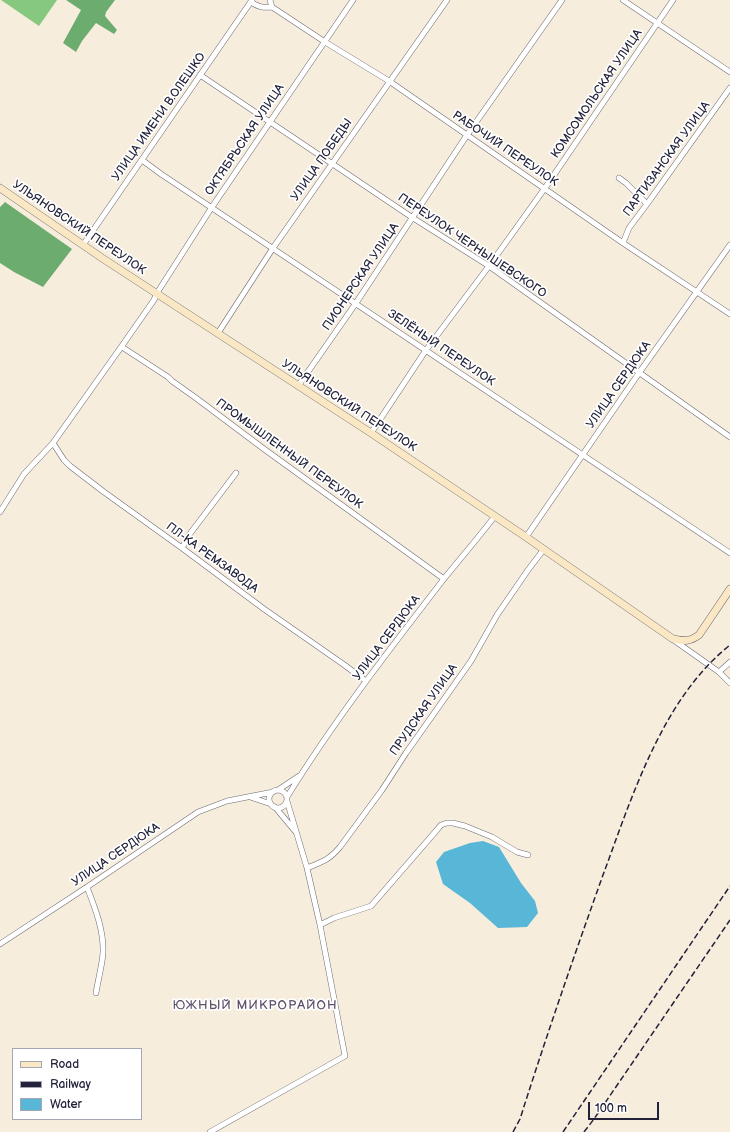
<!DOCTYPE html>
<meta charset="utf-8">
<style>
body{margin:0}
#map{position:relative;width:730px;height:1132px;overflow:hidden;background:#f6eddc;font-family:"Balsamiq Sans",sans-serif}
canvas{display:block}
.legend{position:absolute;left:12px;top:1048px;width:130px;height:72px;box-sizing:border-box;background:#fff;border:1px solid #a7a7b1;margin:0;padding:5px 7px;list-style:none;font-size:12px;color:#22223b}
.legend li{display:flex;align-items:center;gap:8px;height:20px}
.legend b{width:20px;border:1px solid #a7a7b1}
.scale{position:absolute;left:588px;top:1102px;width:71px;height:18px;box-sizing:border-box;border:2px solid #22223b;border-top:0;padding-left:5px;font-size:12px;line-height:14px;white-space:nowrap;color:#22223b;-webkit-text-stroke:3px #fff;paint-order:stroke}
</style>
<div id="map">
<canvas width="730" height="1132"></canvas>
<ul class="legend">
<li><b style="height:5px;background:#fae7c3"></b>Road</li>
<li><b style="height:5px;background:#22223b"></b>Railway</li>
<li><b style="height:11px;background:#58b6d6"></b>Water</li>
</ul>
<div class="scale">100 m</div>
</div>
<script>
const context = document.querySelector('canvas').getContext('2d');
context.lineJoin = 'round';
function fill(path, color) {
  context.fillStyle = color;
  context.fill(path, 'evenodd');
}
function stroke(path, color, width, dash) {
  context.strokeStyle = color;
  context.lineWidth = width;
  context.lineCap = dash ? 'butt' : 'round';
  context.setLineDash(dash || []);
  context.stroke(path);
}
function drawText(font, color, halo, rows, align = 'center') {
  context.font = font + ' "Balsamiq Sans",sans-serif';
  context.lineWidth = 3.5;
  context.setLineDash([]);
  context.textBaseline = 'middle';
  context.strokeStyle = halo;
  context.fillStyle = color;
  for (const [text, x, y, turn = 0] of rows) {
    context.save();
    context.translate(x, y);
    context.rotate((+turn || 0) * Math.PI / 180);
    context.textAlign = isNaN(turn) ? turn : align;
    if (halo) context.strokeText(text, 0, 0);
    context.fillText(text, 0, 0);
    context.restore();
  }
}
const green = new Path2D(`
 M1,0H57L39,26Z`);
const forest = new Path2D(`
 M66,0H115L106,12L105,16L117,30L114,34L96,23L82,41L76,52L63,43L81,10Z
 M5,202L72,249L43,287L14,272L0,263V207Z`);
const water = new Path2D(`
 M483,841L499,847L521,883L535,901L538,913L527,927L498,928L470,903L443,884L436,862L444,852L470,843Z`);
const minor = new Path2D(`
 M270,0L272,7L325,42L389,81L623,243L730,314
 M623,0L730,72
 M251,2C258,7 263,8 272,7
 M200,75L413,218L489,266L730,437
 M142,160L161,174L730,553
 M619,178L626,183L647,204
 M623,243L629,228L647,204L730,88
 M83,245L252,0
 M218,333L273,248L447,0
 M122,347L168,377L172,381L196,398L264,449L444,579
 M298,386L356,303L467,135L562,0
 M371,433L426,350L489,266L545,188L673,0
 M53,443L64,460L70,466L104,492L182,548L264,609L343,664L366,681
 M0,512L24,474L53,443L119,350L154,300L157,293L212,207L353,0
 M526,537L639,373L730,245
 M182,548L189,535L236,473
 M675,641L719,672L730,683
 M719,672L730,662
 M278,790L299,776
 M269 799a9 9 0 1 1 18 0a9 9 0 1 1-18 0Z
 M250,797L271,804
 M287,797C334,721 389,650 443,580C460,559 478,538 495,516
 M275,807L295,831
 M307,868C322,862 329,860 340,847L382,790L406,753L471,661L497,615L528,570L544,549
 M87,887C95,908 104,930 103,953C102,966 98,980 96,993
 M320,925L334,918L371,906L436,831L441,825L447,823H453L465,826L492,837L517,852L528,855
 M0,944L87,887L198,812L227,801L273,792
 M210,1132L345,1056L320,925L307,868L287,801`);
const secondary = new Path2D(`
 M0,188L102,258L371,433L526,537L673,639C685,641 689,642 699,635L730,589`);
const rail = new Path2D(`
 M513,1132L520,1119C546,1037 574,956 603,875C632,797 662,699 730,645
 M563,1132L730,886
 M584,1132L594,1119L730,920`);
const streetNames = [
 ["КОМСОМОЛЬСКАЯ УЛИЦА",597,94,-56],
 ["УЛИЦА ИМЕНИ В.ОЛЕШКО",159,117,-55],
 ["ОКТЯБРЬСКАЯ УЛИЦА",245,140,-56],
 ["РАБОЧИЙ ПЕРЕУЛОК",505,149,34],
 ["ПАРТИЗАНСКАЯ УЛИЦА",667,159,-54],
 ["УЛИЦА ПОБЕДЫ",322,160,-55],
 ["УЛЬЯНОВСКИЙ ПЕРЕУЛОК",79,228,34],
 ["ПЕРЕУЛОК ЧЕРНЫШЕВСКОГО",472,246,34],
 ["ПИОНЕРСКАЯ УЛИЦА",361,277,-56],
 ["ЗЕЛЁНЫЙ ПЕРЕУЛОК",441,348,34],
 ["УЛИЦА СЕРДЮКА",619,385,-55],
 ["УЛЬЯНОВСКИЙ ПЕРЕУЛОК",349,406,33],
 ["ПРОМЫШЛЕННЫЙ ПЕРЕУЛОК",289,454,36],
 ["ПЛ-КА РЕМЗАВОДА",212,558,36],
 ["УЛИЦА СЕРДЮКА",387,638,-53],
 ["ПРУДСКАЯ УЛИЦА",424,710,-55],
 ["УЛИЦА СЕРДЮКА",116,855,-34]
];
const neighbourhoodNames = [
 ["ЮЖНЫЙ МИКРОРАЙОН",255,1006]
];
fill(green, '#86c880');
fill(forest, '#6cac6e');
fill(water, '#58b6d6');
stroke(minor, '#6c6973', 6);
stroke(secondary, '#6c6973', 8);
stroke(minor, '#fff', 5);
stroke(secondary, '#fae7c3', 7);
stroke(rail, '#22223b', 1.5, [6, 3]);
drawText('12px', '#22223b', '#fff', streetNames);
context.letterSpacing = '1px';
drawText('13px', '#61506b', '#fff', neighbourhoodNames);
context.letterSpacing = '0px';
</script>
